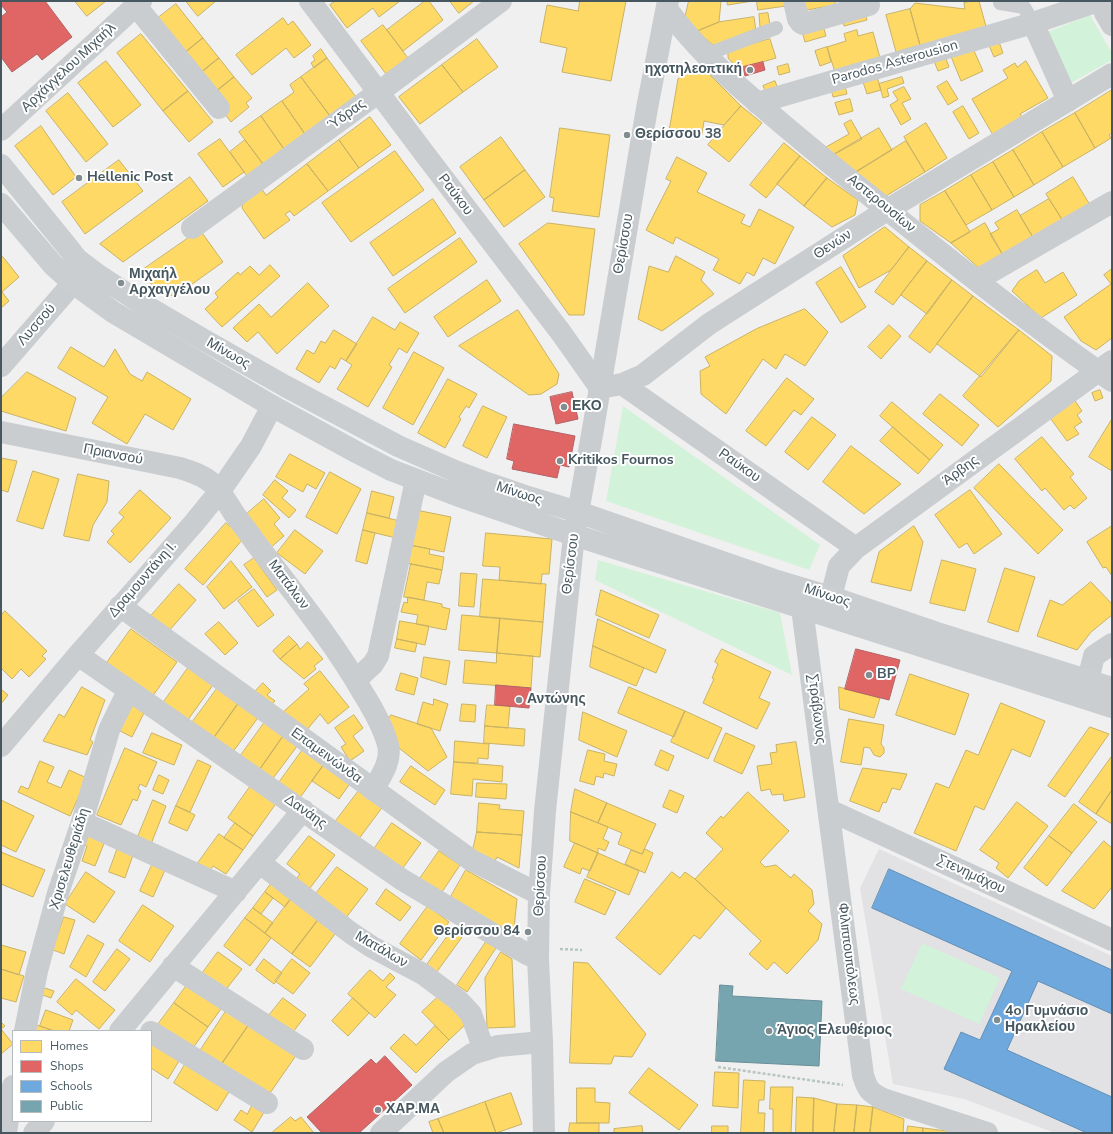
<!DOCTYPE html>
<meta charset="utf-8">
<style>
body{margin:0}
#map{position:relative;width:1113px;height:1134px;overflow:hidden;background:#f1f0f0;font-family:"Nunito Sans",sans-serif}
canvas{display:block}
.frame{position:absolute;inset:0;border:2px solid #46575f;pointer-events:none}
.legend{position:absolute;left:12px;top:1030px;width:140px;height:92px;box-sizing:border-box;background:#fff;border:1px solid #b5bcbf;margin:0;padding:5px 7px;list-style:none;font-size:12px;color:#46575f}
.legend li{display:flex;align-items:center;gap:8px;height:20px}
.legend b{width:20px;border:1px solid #b5bcbf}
</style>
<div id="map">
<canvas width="1113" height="1134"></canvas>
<div class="frame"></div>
<ul class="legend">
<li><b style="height:11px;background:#ffd966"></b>Homes</li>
<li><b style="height:11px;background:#e06666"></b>Shops</li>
<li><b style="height:11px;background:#6fa8dc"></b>Schools</li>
<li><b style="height:11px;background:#76a5af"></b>Public</li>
</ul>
</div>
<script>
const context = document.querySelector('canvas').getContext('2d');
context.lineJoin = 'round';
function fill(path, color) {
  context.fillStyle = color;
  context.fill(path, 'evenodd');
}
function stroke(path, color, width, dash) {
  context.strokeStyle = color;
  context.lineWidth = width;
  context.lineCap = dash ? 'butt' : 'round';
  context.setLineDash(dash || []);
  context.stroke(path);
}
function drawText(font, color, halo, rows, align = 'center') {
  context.font = font + ' "Nunito Sans",sans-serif';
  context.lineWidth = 4;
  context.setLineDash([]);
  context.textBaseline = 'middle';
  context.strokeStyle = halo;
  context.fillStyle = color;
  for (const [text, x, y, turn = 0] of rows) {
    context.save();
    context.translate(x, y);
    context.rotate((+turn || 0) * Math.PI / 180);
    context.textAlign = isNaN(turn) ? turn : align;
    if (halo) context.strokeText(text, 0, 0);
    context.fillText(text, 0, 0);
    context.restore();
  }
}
const education = new Path2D(`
 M879,849L1112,956V1133H1055L964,1099L893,1084L860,888Z`);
const green = new Path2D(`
 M1090,15L1112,53V60L1069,84L1045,33Z
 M623,406L820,545L809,570L606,501Z
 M598,560L780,613L792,675L595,580Z
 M922,943L1000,978L979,1024L901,989Z`);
const homes = new Path2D(`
 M75,1H106L87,16Z
 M186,1H216L198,16Z
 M336,1H400L379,17L373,8L347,28L330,5Z
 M425,1H429L443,20L403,51L387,30Z
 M450,1H474L459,13Z
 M580,1H626L611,81L562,72L567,48L540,42L547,5L578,11Z
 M689,1H721L719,22L697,31L684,22Z
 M727,1H753L728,5Z
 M757,1H785L786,6L758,10Z
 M800,1H835V5L801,11Z
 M973,1H979L987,30L920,45L910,9L915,3L965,9L964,3Z
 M176,4L203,38L182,55L154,21Z
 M910,9L920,45L896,52L886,15Z
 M864,10L867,20L844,26L842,16Z
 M768,13L770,25L760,27L759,14Z
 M754,17L756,31L714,46L697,31L719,22Z
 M283,18L288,25L293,21L311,45L294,58L286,48L252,75L236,55Z
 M822,22L826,36L805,42L801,28Z
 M383,25L408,58L386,74L361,41Z
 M857,30L858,36L873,32L880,58L835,72L827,47L846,41L844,34Z
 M141,34L188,91L163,111L117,53Z
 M203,38L219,58L198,75L182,55Z
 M477,39L498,67L463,92L442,65Z
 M770,39L776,58L738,69L728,58V51Z
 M998,39L1003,53L994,57L988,43Z
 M971,44L983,71L961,81L950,54Z
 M827,47L831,62L820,66L815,51Z
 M321,49L327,58L314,68L311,63L315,60L313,56Z
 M945,56L949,67L938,71L934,61Z
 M219,58L234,77L213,94L198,75Z
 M327,58L356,97L330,116L301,77Z
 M106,61L141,105L113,127L78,83Z
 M1026,61L1048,98L1020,114L1022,117L993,135L972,99L1008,78L1003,70L1015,63L1017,67Z
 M788,64L790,72L779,75L777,67Z
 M442,65L463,92L420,124L399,97Z
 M701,66L741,106L724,125L704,121L702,134L669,131L678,79Z
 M876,74L881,90L867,94L862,79Z
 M234,77L252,98L246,103L249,107L231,122L221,109L213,94Z
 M301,77L330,116L305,134L282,101L294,92L290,85Z
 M902,77L904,83L887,89L889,96L883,98L879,84Z
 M775,81L778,89L767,94L763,86Z
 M947,81L958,99L948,105L937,87Z
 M844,82L847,94L833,97L830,85Z
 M904,87L911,99L902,103L911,119L901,125L890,105L898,100L893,92Z
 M1112,90V133L1109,135L1111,138L1095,148L1075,113Z
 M188,91L213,122L189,142L163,111Z
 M68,93L108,144L86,162L46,111Z
 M850,99L853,111L839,115L835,103Z
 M282,101L305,134L284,149L261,116Z
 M741,106L762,123L729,162L708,145Z
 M963,106L979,133L969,139L953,112Z
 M1075,113L1095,148L1063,167L1042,132Z
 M261,116L284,149L263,164L239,132Z
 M370,117L391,145L359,168L339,140Z
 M851,120L862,139L833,155L826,147L849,134L844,124Z
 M926,123L947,158L925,172L904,137Z
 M41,126L76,177L53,195L15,146Z
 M560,128L610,135L599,217L552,211L554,198L550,197Z
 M879,128L892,150L856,172L833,155Z
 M1042,132L1063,167L1034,185L1013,150Z
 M501,137L525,170L484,200L460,167Z
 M220,139L244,172L223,187L198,154Z
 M245,140L263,164L247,176L230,152Z
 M339,140L359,168L328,191L307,164Z
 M906,141L925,172L886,196L856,172Z
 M784,143L800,156L766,198L750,185Z
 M1013,150L1034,185L1014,197L993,162Z
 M395,151L424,190L351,242L322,203Z
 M800,156L827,178L804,206L777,184Z
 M677,157L707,173L697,192L745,215L741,223L750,227L759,209L794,227L775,264L763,258L754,276L747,272L740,284L713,270L719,259L676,237L673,244L646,230L671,181L666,179Z
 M119,160L143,191L85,234L62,202Z
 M993,162L1014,197L992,210L971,175Z
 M307,164L328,191L294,216L290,211L285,214L290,220L264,239L242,208L243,202L261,188L266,195Z
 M525,170L545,197L504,227L484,200Z
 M971,175L992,210L966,225L945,191Z
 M190,177L208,201L123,262L100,244Z
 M1073,177L1090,205L1063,221L1046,194Z
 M827,178L858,200L855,215L832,227L804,206Z
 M945,191L970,232L951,243L920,221V205Z
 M433,199L456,233L393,276L370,243Z
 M1049,199L1063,221L1034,239L1020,216Z
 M1017,210L1034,239L1004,257L990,234L999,229L995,223Z
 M548,223L595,229L584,315H569L519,244Z
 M985,223L1004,257L981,270L951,243Z
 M885,227L909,247L891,270L859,288L843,256Z
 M200,230L223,262L174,297L151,284L141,271Z
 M460,238L477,262L405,313L388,289Z
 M909,247L927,261L893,305L875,292Z
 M676,256L705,272L701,280L714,294L662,331L638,319L649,266L668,272Z
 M3,257L19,277L2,292L9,301L1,308V258Z
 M927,261L952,280L927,314L901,295Z
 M270,265L280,276L222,327L205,309L218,297L215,293L238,272L240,275L250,266L259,275Z
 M841,267L866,307L841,323L816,283Z
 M1112,269V338L1096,350L1081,341L1064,317L1111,284L1104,275Z
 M1037,270L1045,283L1063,272L1077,295L1041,318L1012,291L1019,281Z
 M487,280L501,301L448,337L434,317Z
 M952,280L973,296L930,353L909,337Z
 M308,283L329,306L277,354L258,332L247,342L233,328L259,304L271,317Z
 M973,296L1019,330L981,377L937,344Z
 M805,309L828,332L805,366L785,354L776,369L763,359L726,414L701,394L700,371L710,366L705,357L756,329Z
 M518,310L559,374L557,384L541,394L529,395L459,346Z
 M373,317L395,330L400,322L419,333L407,353L399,348L389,365L392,367L368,407L337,389L352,365L346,361Z
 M889,325L901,336L881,359L868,347Z
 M334,330L357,344L346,361L341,358L335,369L330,366L319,383L296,369L307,350L314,354L321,341L325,343Z
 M1019,330L1052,356L1051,381L998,427L963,396Z
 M71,347L104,367L115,349L130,374L142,381L147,372L191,399L173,430L145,414L127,444L92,423L108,397L58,368Z
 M414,352L444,368L413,425L383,408Z
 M27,372L76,398L66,431L1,411V398Z
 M787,378L814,399L801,415L794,410L766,446L746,431Z
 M448,379L477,394L469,408L466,406L459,417L461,419L445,448L418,433Z
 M1100,390L1103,398L1095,401L1092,393Z
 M940,394L979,425L962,446L923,414Z
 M1073,398L1082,411L1077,415L1082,422L1074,427L1079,434L1067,441L1048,415Z
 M892,402L943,445L930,460L880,416Z
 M483,406L507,417L487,458L463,446Z
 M812,417L836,435L808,470L785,452Z
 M1112,419V471L1089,457Z
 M893,427L930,460L918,474L880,441Z
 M1042,437L1074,474L1070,477L1087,498L1074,509L1070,505L1064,510L1045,488L1042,491L1015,459Z
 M851,446L901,484L864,514L823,482Z
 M290,454L325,473L316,489L307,484L303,492L276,477Z
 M1,458L17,461L8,492L1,490Z
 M999,464L1063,530L1038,554L974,488Z
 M33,471L59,479L43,529L17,521Z
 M330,472L361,489L337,534L306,517Z
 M78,474L109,481L107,502L93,525L89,541L64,536Z
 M275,480L288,491L282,498L296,510L289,518L263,495Z
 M140,490L171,518L130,563L107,542L114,534L111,531L124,517L119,513Z
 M970,490L1002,534L974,554L967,543L959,548L935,515Z
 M372,491L394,497L389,518L367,513Z
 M264,499L280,518L274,524L284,536L269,549L242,518Z
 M416,510L451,517L444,552L410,545Z
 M367,513L400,521L396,538L363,530Z
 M226,523L244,538L203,585L185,569Z
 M914,526L923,542L911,591L871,582L879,552Z
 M1112,526V576L1106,567L1103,568L1087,542Z
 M295,530L323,551L305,574L277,553Z
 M363,530L375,533L367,564L356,561Z
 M486,533L552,539L549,574H542L541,584L499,580L500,567L483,566Z
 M410,545L430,549L429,554L444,557L442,570L406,563Z
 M254,558L277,590L267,597L244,565Z
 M942,560L976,569L965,611L930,603Z
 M231,561L252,587L224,609L207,587Z
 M411,564L442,570L439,584L427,582L424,600L404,597Z
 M1005,568L1035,577L1018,632L988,622Z
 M461,573L477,574L474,607L459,606Z
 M483,579L546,584L543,622L480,617Z
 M1091,582L1112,604V615L1091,632L1077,650L1037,636L1050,600L1062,605Z
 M179,584L196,600L168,632L150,617Z
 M254,589L274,615L258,627L238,601Z
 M601,590L659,615L649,638L596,615Z
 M408,597L442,604V607L450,609L446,630L416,624L418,615L401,612L404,602L407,603Z
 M5,611L47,651L42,656L46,659L29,677L21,669L12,679L1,668V616Z
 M462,615L500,618L497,653L459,650Z
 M500,618L543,622L540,657L497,653Z
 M598,619L666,650L656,673L593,646Z
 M400,621L429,626L425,645L397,639Z
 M219,622L238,643L225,655L205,634Z
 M131,629L177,662L152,697L106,664Z
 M289,636L297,644L280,659L273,651Z
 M397,639L417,643L415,652L395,648Z
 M308,642L323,659L314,666L316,669L304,679L280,659L297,644L300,649Z
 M593,646L644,668L636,686L590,667Z
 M722,649L771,672L759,698L770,703L757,729L703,703L714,679L712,678L718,664L715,662Z
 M497,653L533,656L531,688L463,683L465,660L496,663Z
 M424,657L450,661L446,685L421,677Z
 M188,668L213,685L187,721L163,703Z
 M320,671L349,707L328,724L320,714L306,731L283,712L309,689L304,684Z
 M401,673L418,678L414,695L396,690Z
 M910,674L969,694L955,735L896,715Z
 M263,683L271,691L267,695L275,701L268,708L253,694Z
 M219,686L240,701L213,739L191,724Z
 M82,687L105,700L90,740L93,742L87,755L43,741L59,714L64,717Z
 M629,687L685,711L674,737L618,713Z
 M839,687L880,698L874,718L840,709Z
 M1,689L8,695L1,704Z
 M434,699L448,704L440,731L417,724L423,702L433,705Z
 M130,701L146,709L132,737L116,729Z
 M240,701L260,715L232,753L213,739Z
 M1001,703L1045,721L1030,757L1012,749L984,810L975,806L956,851L914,833L936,783L949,788L966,750L978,755Z
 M462,704L476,705L475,722L460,721Z
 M487,705L510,706L508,728L485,726Z
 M685,711L722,728L708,759L671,742Z
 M583,712L627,731L617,757L579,740Z
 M354,715L363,728L353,736L364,751L350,761L341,747L346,744L335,728Z
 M391,715L431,728L447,757L428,771L399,748L385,726Z
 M267,719L286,732L258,772L239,758Z
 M849,719L884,725L881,744L884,748V753L880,757L874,755L870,748L864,747L861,765L841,762Z
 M485,726L525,729L524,746L484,743Z
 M1090,727L1109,734L1065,797L1048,786Z
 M152,733L182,745L174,765L143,753Z
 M726,733L755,746L742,774L714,761Z
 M284,735L298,745L271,781L258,772Z
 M455,741L489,744L488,759L478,758V763L454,762Z
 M796,742L805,797L784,801L783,794L772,795L770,789L761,791L757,766L772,764L770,753L777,752L776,745Z
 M125,748L157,762L146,787L140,784L138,789L141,791L137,801L133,799L121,825L97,815Z
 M304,748L325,763L299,799L278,784Z
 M588,750L605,754L604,761L617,764L614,776L604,773L603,778L596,776L594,785L580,781Z
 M661,750L674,756L668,771L655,765Z
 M1112,756V790L1096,814L1079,802Z
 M198,760L211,766L190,812L176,806Z
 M40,761L54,767L47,782L61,788L69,770L87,778L70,816L18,792L21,786L28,789Z
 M454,762L503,766L502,782L473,779L472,796L451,794Z
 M325,763L351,782L339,799L312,781Z
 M411,766L445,790L435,805L400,782Z
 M863,768L907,774L900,790L892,788L886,803L883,802L879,812L850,801Z
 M159,775L169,780L163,794L153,790Z
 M477,783L507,784L506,799L476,797Z
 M252,784L277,802L253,836L228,818Z
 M361,788L384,805L355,844L332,826Z
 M575,789L607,803L598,823L571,812Z
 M670,790L684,796L677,813L663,807Z
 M1112,790V824L1096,814Z
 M748,792L789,831L760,862L765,867L776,865L791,878L794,874L812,890L814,904L808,911L822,924L818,940L787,974L774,962L767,970L749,954L761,941L695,879L723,849L706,833L721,816L723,818Z
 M1,800L34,816L16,852L1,845Z
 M153,800L166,806L151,844L137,839Z
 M1017,802L1048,826L1008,878L996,868L999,863L980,850Z
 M479,803L500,805L499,809L524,811L522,835L477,832Z
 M607,803L656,824L642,854L618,844L622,833L598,823Z
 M1074,804L1097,822L1072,853L1049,836Z
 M176,806L195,815L187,831L169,823Z
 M571,812L608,827L603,839L609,842L605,851L598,848V853L570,841Z
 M235,823L253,836L243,850L224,838Z
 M392,823L421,843L400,872L372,852Z
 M477,832L522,835L519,868L497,857L495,861L473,850Z
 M85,833L105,841L95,866L82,861L87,846L81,844Z
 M219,834L243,850L226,874L213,866L209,871L198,863Z
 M309,836L335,855L307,892L294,882L300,874L287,864Z
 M1049,836L1072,853L1047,886L1024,868Z
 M1104,841L1112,848V887L1094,909L1062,891Z
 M575,843L598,853L590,871L582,868L580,874L564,867Z
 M118,847L134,852L125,878L109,872Z
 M645,849L653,853L645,873L625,864L631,850L642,854Z
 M439,851L460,865L440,895L419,880Z
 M1,852L45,870L33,897L1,884Z
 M598,853L639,871L629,895L587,877Z
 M152,865L165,870L153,897L140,891Z
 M337,867L368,889L345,919L314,896Z
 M466,870L517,899L513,938L449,900Z
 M86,872L115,892L94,923L65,904Z
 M672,872L680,878L685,872L695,879L726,908L700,939L694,935L660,975L616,938Z
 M585,879L616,892L605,915L575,902Z
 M273,881L293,896L285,907L265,892Z
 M386,889L411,907L400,921L376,904Z
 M265,892L273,898L261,914L253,908Z
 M293,896L321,916L292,954L265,933Z
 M143,905L174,926L150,962L119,941Z
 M428,906L449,922L421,960L400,944Z
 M253,908L273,923L265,933L245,918Z
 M321,916L338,930L310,967L292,954Z
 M64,917L75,920L64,954L53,950Z
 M245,918L271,938L250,966L224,946Z
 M455,926L465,933L436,973L426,966Z
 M88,935L104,944L86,977L70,967Z
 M486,942L496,948L467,992L457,985Z
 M1,945L26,952L19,975L1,969Z
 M117,949L130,959L105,991L93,982Z
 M218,952L242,969L224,992L201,975Z
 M501,952L512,959L515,1027L487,1028L485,978Z
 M264,959L282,973L274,984L256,970Z
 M292,959L310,973L293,994L275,981Z
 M574,962L588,963L646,1034L632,1057L614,1056L611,1064L570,1063Z
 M1,969L24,976L16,1002L1,998Z
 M370,970L383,981L390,973L395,978L386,987L396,995L375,1018L348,994Z
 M76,979L115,1010L99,1029L76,1010L72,1015L57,1002Z
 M189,982L223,1006L208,1027L174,1003Z
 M42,987L54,991L51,998L40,994Z
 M440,995L467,1023L449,1040L422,1012Z
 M283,998L306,1015L290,1036L267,1018Z
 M353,998L369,1013L348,1036L332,1021Z
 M174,1003L208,1027L190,1052L156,1027Z
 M228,1008L250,1023L221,1065L200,1051Z
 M46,1010L73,1020L69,1031H54L40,1026Z
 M1,1022L5,1026L1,1029L13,1044L1,1054Z
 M250,1023L297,1054L268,1096L221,1065Z
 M34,1024L54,1031H32Z
 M435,1026L449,1040L416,1073L390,1048L404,1034L416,1045Z
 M151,1036L182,1056L168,1079L151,1068Z
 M189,1058L232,1087L217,1111L174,1083Z
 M649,1068L698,1105L679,1130L629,1093Z
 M715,1072L739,1073L738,1108L713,1106Z
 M744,1080L765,1081L764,1100H759L758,1113H765L764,1133H741Z
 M771,1087H793L791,1133H773V1109H770Z
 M577,1088H595V1102L610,1103L609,1123H577Z
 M511,1093L522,1124L496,1133L485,1102Z
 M797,1097L814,1098L813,1133H796Z
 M814,1098L837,1104L834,1133H813Z
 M254,1102L266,1109L252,1132L234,1120L241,1110L247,1114Z
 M485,1102L496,1133H444L438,1119Z
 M837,1104L857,1105L854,1133H834Z
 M857,1105L873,1107L870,1133H854Z
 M873,1107L904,1119L903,1133H870Z
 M291,1117L295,1121L301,1117L314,1133H274L273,1132Z
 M438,1119L444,1133H433L429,1122Z
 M570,1123H599V1133H569Z
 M642,1126L643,1133H614V1129Z
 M712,1126H728V1133H712Z
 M908,1126L923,1128V1133H907Z
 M923,1128L947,1131V1133H923Z`);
const shops = new Path2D(`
 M1,1H45L72,37L42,60L37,54L12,72L1,57V17L7,12L1,5Z
 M763,62L765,70L745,76L743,67Z
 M572,392L578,419L556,424L550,397Z
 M514,424L575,436L569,467L560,465L557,478L512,469L514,461L507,459Z
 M856,649L900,660L889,700L845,689Z
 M496,685L531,688L529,708L495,705Z
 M385,1056L412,1085L359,1133H322L307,1117L371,1059L376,1064Z`);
const schools = new Path2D(`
 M889,869L1112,970V1014L1038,981L1007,1050L1112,1097V1133H1087L944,1069L961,1032L980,1040L1012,971L872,908Z`);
const public = new Path2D(`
 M720,985L733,986L732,996L822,1001L819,1066L716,1061Z`);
const path = new Path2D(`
 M560,949L582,950
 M718,1067L843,1085`);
const service = new Path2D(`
 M1000,3L1024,7L1033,23
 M705,55L776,28`);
const minor = new Path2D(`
 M310,1L424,153L562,334L600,388L622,384L643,375L709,324L887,210L1112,74
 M794,1L798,19L801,23L803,24L869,5
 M1101,1L1105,13L1112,25
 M136,6L219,108
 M667,9C687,37 710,60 736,84C771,115 807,145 844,175C932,246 1020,317 1112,381
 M1033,23L1068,101
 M757,103L1033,23L1098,1
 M1,130L141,1
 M192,228L379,92L501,1
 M977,280L1112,202
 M1,366L73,283
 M622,384L856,548
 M1,432L180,468C192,472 203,475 212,483C222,493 228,504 235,515C242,524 249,533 255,542C292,591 332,639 363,693C373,709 383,726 388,745C392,761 381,776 373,790
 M831,597L839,566L856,548L1112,361
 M120,606L471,860L539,894
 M802,608L863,1075C867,1089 870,1093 883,1099L987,1133
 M78,655L401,879L503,940L527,954L538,959
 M356,680L373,664L378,656L416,480
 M1088,680L1094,656L1112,644
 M1,746L78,655L194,523L220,491L251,446L272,406
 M829,810L1112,940
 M82,822L236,892
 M260,863L351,933L372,947L423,974L459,1001L471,1014L484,1050
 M173,966L303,1049
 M25,1031L37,971L58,893L82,822L109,730L128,691
 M120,1031L303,810
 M151,1032L267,1103
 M6,1133L13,1086
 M34,1133L44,1121
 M381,1133L446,1072L472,1054L498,1046L542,1042`);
const tertiary = new Path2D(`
 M544,1133L542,1042L538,959L539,894L545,811L574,535L593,429L647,108L668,1`);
const secondary = new Path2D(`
 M1,165L70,250L77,259L98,275L141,303L204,340L285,386L398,446L455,471L487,483L525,496L578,512L774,580L831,597L937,633L1112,688
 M1,204L54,266L73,283L113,312L272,406L358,453L391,470L459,496L574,535L1112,707`);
const markers = [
 [750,70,4,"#828d92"],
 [627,135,4,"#828d92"],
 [79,178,4,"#828d92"],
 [121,283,4,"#828d92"],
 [564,407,4,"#828d92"],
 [560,461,4,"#828d92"],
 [869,675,4,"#828d92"],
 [519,700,4,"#828d92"],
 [528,932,4,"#828d92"],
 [997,1020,4,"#828d92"],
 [769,1031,4,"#828d92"],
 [378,1110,4,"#828d92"]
];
const streetNames = [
 ["Parodos Asterousion",895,63,-16],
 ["Αρχάγγελου Μιχαήλ",69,68,-43],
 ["Ύδρας",347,115,-36],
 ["Ραύκου",455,195,53],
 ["Αστερουσίων",881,204,39],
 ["Θερίσσου",624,244,-80],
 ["Θενών",833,245,-33],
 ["Λυσσού",37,325,-49],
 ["Μίνωος",228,354,30],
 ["Πριανσού",113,455,11],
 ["Ραύκου",739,466,35],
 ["Άρβης",961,471,-36],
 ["Μίνωος",519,494,18],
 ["Θερίσσου",571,564,-83],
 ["Δραμουντάνη Ι.",143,580,-49],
 ["Ματάλων",288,585,53],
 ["Μίνωος",827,596,18],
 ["Στράβωνος",816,709,83],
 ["Επαμεινώνδα",326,756,36],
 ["Δανάης",305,812,35],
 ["Χρισελευθεριάδη",70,859,-73],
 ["Στενημάχου",971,875,25],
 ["Θερίσσου",541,886,-87],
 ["Ματάλων",381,950,30],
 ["Φιλιππουπόλεως",848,954,83]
];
const poiNames = [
 ["ηχοτηλεοπτική",742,70,"right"],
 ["Θερίσσου 38",635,135],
 ["Hellenic Post",87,178],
 ["Μιχαήλ",129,275],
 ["Αρχαγγέλου",129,291],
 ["ΕΚΟ",572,407],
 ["Kritikos Fournos",568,461],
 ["BP",877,675],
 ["Αντώνης",527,700],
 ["Θερίσσου 84",520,932,"right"],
 ["4o Γυμνάσιο",1005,1012],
 ["Ηρακλείου",1005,1028],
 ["Άγιος Ελευθέριος",777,1031],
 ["ΧΑΡ.ΜΑ",386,1110]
];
fill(education, '#e2e1e3');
fill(green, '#d3f2da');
fill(homes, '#ffd966');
stroke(homes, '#c8b264', 1);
fill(shops, '#e06666');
stroke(shops, '#b26264', 1);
fill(schools, '#6fa8dc');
stroke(schools, '#6390b6', 1);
fill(public, '#76a5af');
stroke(public, '#688e97', 1);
stroke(path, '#b8c6c0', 2.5, [3, 2]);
stroke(service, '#cacdd0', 14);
stroke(minor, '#cacdd0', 22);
stroke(tertiary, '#cacdd0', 22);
stroke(secondary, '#caced1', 22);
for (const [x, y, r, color] of markers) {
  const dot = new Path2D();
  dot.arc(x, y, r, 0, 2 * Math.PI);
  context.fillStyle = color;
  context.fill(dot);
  stroke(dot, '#fff', 1.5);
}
drawText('14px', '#46575f', '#fff', streetNames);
drawText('bold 14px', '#46575f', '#fff', poiNames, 'left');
</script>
